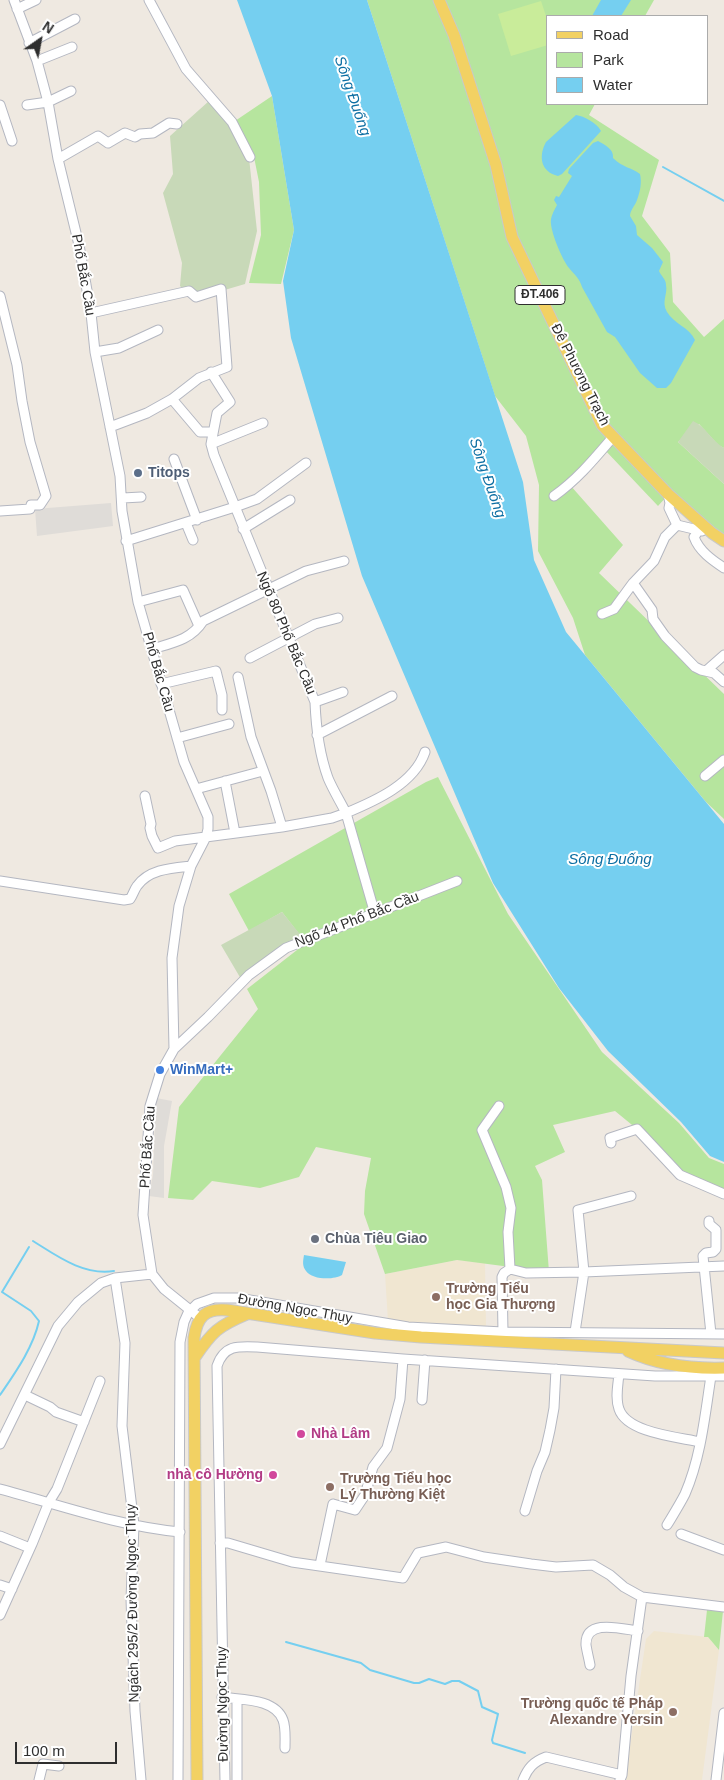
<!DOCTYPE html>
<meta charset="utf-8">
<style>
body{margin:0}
#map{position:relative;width:724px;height:1780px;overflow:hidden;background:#efe9e1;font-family:Helvetica,sans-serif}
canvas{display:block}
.legend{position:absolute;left:546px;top:15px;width:162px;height:90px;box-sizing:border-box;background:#fff;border:1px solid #ababab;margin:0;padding:6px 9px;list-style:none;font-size:15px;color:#2e2e2e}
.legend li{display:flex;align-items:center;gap:10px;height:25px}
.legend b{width:25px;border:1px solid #ababab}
.north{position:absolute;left:15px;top:15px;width:50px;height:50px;-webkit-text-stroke:4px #fff;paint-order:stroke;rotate:33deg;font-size:14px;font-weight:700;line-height:20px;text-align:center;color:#2e2e2e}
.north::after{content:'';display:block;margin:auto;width:18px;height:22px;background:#2e2e2e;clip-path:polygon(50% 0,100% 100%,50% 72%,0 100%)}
.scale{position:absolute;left:15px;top:1742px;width:102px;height:22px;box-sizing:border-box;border:2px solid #2e2e2e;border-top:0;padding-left:6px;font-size:15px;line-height:18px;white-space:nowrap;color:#2e2e2e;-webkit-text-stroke:4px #fff;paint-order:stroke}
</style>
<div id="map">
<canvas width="724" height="1780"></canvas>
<ul class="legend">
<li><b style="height:6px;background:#f2d163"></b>Road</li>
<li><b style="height:14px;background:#b6e59e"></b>Park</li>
<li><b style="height:14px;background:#75cff0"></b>Water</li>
</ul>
<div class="north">N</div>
<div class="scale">100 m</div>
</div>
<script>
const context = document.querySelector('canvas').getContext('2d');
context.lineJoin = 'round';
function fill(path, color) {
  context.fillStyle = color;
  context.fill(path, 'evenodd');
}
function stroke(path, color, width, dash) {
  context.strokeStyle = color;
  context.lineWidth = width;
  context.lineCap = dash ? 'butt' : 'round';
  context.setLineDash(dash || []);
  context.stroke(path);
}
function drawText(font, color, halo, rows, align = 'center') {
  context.font = font + ' Helvetica,sans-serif';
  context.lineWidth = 4;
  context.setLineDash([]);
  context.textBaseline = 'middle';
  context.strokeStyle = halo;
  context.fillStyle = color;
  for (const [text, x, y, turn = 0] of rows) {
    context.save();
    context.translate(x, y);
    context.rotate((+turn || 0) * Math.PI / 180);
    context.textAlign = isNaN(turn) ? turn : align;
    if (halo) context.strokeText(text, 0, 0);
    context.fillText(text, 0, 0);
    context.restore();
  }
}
const education = new Path2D(`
 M457,1260L485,1263L486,1327L388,1321L385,1274Z
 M654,1631L708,1637L719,1650L702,1780H625L646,1639Z`);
const green = new Path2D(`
 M367,0H654L645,16H548V104H595L589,115L659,160L642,216L670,253L673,302L704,337L724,319V448L718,445L699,424L678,442L724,484V541L668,495L658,506L604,449L570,485L623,545L599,573L724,694V819L706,802L585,655L573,618L538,551L539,485L526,436L495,396Z
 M272,96L294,230L281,284L249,283L261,235L259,182L253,152L235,121Z
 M438,777L508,914L602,1052L679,1123L709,1158L724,1164V1193L680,1175L637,1129L615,1111L553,1125L565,1152L535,1166L542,1180L549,1272L457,1260L385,1274L364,1214L365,1191L371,1158L316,1147L299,1177L260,1188L212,1181L193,1200L168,1198L179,1107L258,1009L247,989L306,943L282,912L249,931L229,894L426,782Z
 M707,1610L723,1611L719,1650L708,1637H704Z`);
const cemetery = new Path2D(`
 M209,101L230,122L249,158L257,231L245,284L194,299L180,286L182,263L163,193L173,174L170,136Z
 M693,421C706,427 712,441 724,448V484L678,442Z
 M282,912L303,938L241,979L221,945Z`);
const pitch = new Path2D(`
 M541,1L548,22V45L511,56L498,14Z`);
const plaza = new Path2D(`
 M111,503L113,526L37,536L35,509Z
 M156,1098L172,1101L164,1146V1198L149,1196L153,1175Z`);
const water = new Path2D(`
 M237,0H367L523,482L534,560L566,632L724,824V1162L710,1156L681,1122L608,1051L559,988L493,883L362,576L291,338L283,281L294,230L272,96Z
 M601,0H631L621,16H592Z
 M576,115C584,116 597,123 601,131L562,174L558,176C541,172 538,157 546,142Z
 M598,141C605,145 614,149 613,158C623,168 631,167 640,174C642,183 640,192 637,200C635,206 630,210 630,216L636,226L637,235L652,248L663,262L659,271C661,276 666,279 666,285C668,294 661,302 667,312C674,324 689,327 695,340L671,383L666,388H657L640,373L615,337L607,332L582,287C580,279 574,274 569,268C562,259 552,235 551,224C550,217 554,211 557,205L554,200L556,196L559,197L572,176L568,173L569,169L593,143Z
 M304,1255L346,1262L342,1275C334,1280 312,1280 306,1271C302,1266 303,1261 304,1255Z`);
const stream = new Path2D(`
 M663,167L724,201
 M33,1241C57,1256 84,1276 114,1271
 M0,1395C15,1373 33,1348 39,1321L31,1311L2,1292L29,1247
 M286,1642L361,1663L370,1670L414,1683H419L429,1679L445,1684L452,1681H459L478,1691L482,1707L498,1714L492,1740L493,1743L525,1753`);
const minor = new Path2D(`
 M14,0L37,61L48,102L58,159L79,245L91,313L95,352L120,476L122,511L138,602L184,762L208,817V829L206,837L191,866L179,906L172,958L174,1049L160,1074L150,1106L143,1215L152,1274L164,1289L200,1318
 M149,0L186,69L232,122L250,157
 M17,9L36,0
 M29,43L75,19
 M37,61L72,47
 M0,105L12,141
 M27,105L48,102L71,91
 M58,159L98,136L108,143L125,133L135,137L140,134L153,133L169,123L177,124
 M0,296L17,365L22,401L30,442L46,496L40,505H31L30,509L0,511
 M91,313L189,291L196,297L221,289L227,367L199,378L172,399L147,413L110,427
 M95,352L119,348L158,330
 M172,399L200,432H212
 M211,444L263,423
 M174,459L197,520
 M554,496C578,479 595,458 613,437
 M123,498L141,497
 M186,523L193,540
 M677,525L702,531
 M243,529L290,500
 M699,530L694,537C699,551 712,560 724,568
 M126,541L235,507L257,499L306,463
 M633,583L652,610L653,619L665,636L695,667L701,670L714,673L724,682
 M138,602L183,590L199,626
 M602,614L614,609L633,583L654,561L665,537L677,525L669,508L670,503L668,494
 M152,649C172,643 191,640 203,621L306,571L344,561
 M250,658L315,624L338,618
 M707,670L724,655
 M238,677L251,737L271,791L282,827
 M161,684L216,671L222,695V710
 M315,702L343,692
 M317,735L392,696
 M177,738L229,724
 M705,776L724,760
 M225,781L235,833
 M196,789L263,771
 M145,796L151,824L150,828L152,836L158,848L175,841L282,827L332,818L346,813C340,801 333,790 328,778C319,753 316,728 315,702L214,455L211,444L217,413L230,402L211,372
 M0,881L124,900L130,899C133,895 134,890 137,886C149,869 172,868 191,866
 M375,914L346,813C375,801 414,784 425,752
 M174,1049L208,1017L249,975L286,948L457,881
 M499,1106L482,1130L506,1187L511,1208L508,1232L510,1269
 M611,1143L610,1138L637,1129L680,1175L724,1194
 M709,1221V1224L716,1230V1249L713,1252L706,1253L703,1256L711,1334
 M510,1269L526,1273L584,1272L724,1266
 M115,1278L125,1343L122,1426L134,1525L131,1599L135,1711L141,1780
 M503,1332L502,1277L504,1273L510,1269
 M575,1332L584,1272L578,1210L631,1196
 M619,1374C618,1385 615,1398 619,1409C627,1433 678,1437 700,1442
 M25,1395L50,1407L56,1412L84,1422
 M422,1400L425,1360
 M0,1444L58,1326L78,1302L101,1283L115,1278L152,1274
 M0,1489C60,1505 118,1526 180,1532
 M525,1511L537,1471L545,1452L550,1430L554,1408L556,1369
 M667,1525C673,1515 680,1504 685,1494C701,1457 705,1415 711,1376
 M681,1534L724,1550
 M0,1536L30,1548
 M220,1543H228L292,1562L403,1578L418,1553L446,1547L484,1557L531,1564L556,1567L593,1565L610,1575L624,1587L642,1597L724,1607
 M320,1565L333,1504L355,1510L365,1495L373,1467L387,1448L400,1399L403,1359
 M0,1585L12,1589
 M0,1615L32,1544L49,1502L57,1489L100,1381
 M590,1665C589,1659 587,1652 586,1645C585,1618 622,1629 638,1631
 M222,1697C241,1700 275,1698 283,1720C286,1728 285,1739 285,1748
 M39,1780L43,1764L59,1766
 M178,1780L180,1342L184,1322L188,1313L197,1304L214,1298H238L408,1327L503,1332L724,1334
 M225,1780L217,1366C224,1345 238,1346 257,1347L403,1359L655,1376H724
 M237,1780V1699
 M523,1780C528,1768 533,1762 546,1757L622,1775
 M620,1780L622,1775L631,1676L642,1597
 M716,1780L724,1713`);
const major = new Path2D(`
 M439,0L454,35L496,165L512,237L602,425L668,494L712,533L724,541
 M628,1351C658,1365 691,1369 724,1368
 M195,1357C212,1332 218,1326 247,1314
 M197,1780L194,1338C197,1317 205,1308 227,1310L375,1333L421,1337L724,1353`);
const markers = [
 [138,473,5,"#5c6f8a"],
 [160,1070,5,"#3f7fe0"],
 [315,1239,5,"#6b7280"],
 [436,1297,5,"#8d6e63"],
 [301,1434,5,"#d1479c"],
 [273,1475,5,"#d1479c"],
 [330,1487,5,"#8d6e63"],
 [673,1712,5,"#8d6e63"]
];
const shields = [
 [540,295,50]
];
const shieldNames = [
 ["ĐT.406",540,295]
];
const streetNames = [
 ["Phố Bắc Cầu",83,275,80],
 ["Đê Phương Trạch",580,375,63],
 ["Ngõ 80 Phố Bắc Cầu",286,633,67],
 ["Phố Bắc Cầu",158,672,74],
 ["Ngõ 44 Phố Bắc Cầu",357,920,-21],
 ["Phố Bắc Cầu",148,1147,-86],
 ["Đường Ngọc Thụy",295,1309,10],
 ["Ngách 295/2 Đường Ngọc Thụy",133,1603,-91],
 ["Đường Ngọc Thụy",223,1704,-91]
];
const serviceNames = [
 ["Titops",148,473]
];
const shopNames = [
 ["WinMart+",170,1070]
];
const worshipNames = [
 ["Chùa Tiêu Giao",325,1239]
];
const educationNames = [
 ["Trường Tiểu",446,1289],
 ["học Gia Thượng",446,1305],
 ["Trường Tiểu học",340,1479],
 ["Lý Thường Kiệt",340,1495],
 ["Trường quốc tế Pháp",663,1704,"right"],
 ["Alexandre Yersin",663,1720,"right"]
];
const hotelNames = [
 ["Nhà Lâm",311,1434],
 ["nhà cô Hường",263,1475,"right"]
];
const waterNames = [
 ["Sông Đuống",352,96,71],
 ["Sông Đuống",487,478,71],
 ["Sông Đuống",610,860]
];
fill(education, '#f0e6d1');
fill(green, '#b6e59e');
fill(cemetery, '#c8d9b8');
fill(pitch, '#c9ec9a');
fill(plaza, '#dfdcd8');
fill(water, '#75cff0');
stroke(stream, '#75cff0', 2);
stroke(minor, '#b4b7c1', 11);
stroke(major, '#c9c9c9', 13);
stroke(minor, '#fff', 9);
stroke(major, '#f2d163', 11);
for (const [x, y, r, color] of markers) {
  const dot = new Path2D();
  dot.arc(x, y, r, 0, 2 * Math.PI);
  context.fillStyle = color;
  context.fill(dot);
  stroke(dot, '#fff', 2);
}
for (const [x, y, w] of shields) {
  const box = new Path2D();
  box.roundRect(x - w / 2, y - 9.5, w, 19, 4);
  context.fillStyle = '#fff';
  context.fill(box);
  stroke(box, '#2e2e2e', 1);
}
drawText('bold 12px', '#2e2e2e', null, shieldNames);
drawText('14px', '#2e2e2e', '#fff', streetNames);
drawText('bold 14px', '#4e5e75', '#fff', serviceNames, 'left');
drawText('bold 14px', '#366cbe', '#fff', shopNames, 'left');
drawText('bold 14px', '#5b616d', '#fff', worshipNames, 'left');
drawText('bold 14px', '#785e54', '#fff', educationNames, 'left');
drawText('bold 14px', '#b23c85', '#fff', hotelNames, 'left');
drawText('italic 15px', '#0d6fa3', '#fff', waterNames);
</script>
